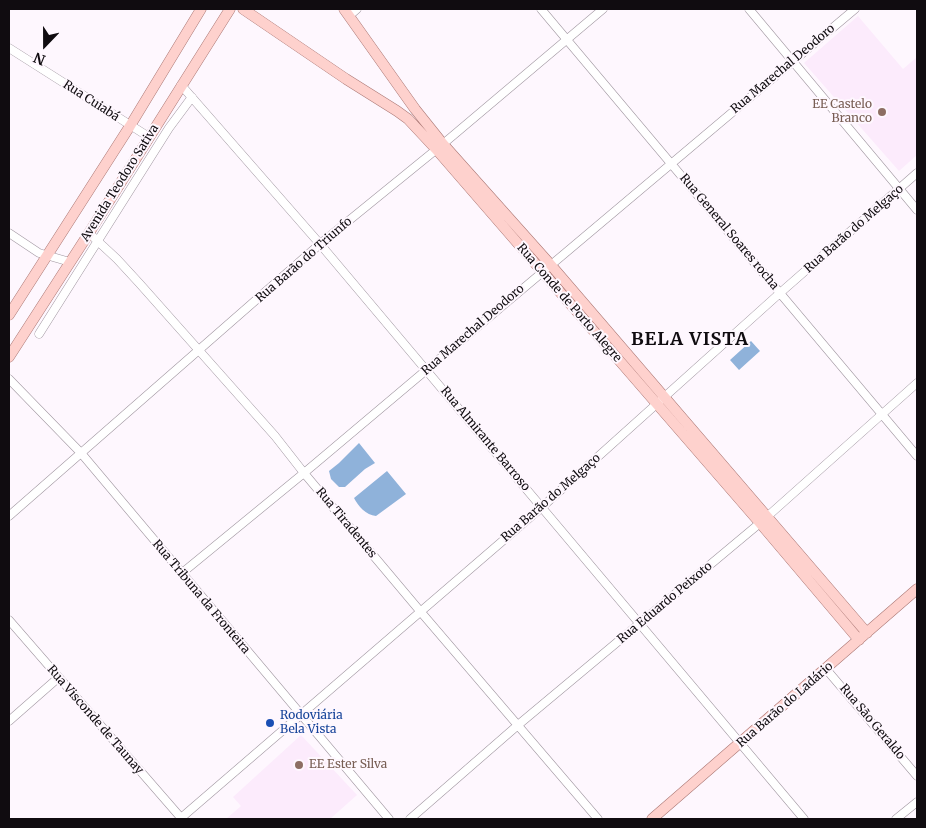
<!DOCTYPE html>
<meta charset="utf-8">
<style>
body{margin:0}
#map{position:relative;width:926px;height:828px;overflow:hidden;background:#fef7fe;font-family:Merriweather,serif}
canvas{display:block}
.frame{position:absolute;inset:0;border:10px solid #100c10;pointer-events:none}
.north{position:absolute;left:20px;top:20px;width:50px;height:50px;-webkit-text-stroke:4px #fef7fe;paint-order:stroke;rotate:202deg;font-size:14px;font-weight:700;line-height:20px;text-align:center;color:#100c10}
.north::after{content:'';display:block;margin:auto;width:18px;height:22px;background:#100c10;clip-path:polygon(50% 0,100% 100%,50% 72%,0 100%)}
</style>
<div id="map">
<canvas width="926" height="828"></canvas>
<div class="frame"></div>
<div class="north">N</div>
</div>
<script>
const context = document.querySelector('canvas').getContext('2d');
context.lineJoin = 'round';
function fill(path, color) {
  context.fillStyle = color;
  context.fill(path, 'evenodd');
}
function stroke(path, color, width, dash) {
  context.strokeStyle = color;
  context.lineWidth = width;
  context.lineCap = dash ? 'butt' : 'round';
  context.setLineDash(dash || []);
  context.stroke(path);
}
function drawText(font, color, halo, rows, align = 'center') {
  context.font = font + ' Merriweather,serif';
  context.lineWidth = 4;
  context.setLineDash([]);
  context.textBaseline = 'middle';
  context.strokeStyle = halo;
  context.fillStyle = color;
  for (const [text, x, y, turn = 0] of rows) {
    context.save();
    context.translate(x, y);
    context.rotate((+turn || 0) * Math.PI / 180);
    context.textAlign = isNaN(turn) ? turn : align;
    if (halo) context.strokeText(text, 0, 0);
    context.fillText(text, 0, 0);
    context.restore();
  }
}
const built = new Path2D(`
 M858,16L903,69L917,57V155L899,171L804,63Z
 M301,735L357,795L330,819H226L241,806L233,797Z`);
const water = new Path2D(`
 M751,341L760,351L739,370L730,360Z
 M359,443L375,463L365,469L345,487H339L331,479L329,471L339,463Z
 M387,471L406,494L376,516C366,515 358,506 354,498Z`);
const minor = new Path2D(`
 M541,9L917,456
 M749,9L917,210
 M349,16L357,9
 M9,48L149,137
 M181,85L320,244L804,819
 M9,233L39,253L70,262
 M89,233L117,259L140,284L275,436L304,473L420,611L598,819
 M39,334L169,128L192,97
 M9,379L81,453L389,819
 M9,516L320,244L443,144L603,9
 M182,573L304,473L855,9
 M9,620L182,819
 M826,669L917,776
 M9,721L58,678
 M181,818L542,507L780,293L917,173
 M410,819L518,725L760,523L917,383
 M896,819L917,802`);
const major = new Path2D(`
 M243,9L346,79L397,111L408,119L436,149L760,523L859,640
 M344,9L415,109L443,144L550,264L867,633
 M9,315L130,126L201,9
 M9,357L89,233L230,9
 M652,819L917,589`);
const markers = [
 [882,112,5,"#8d6e63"],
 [270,723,5,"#1a4fb4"],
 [299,765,5,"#8d6e63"]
];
const streetNames = [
 ["Rua Marechal Deodoro",783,69,-40],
 ["Rua Cuiabá",91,101,33],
 ["Avenida Teodoro Sativa",120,183,-58],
 ["Rua Barão do Melgaço",854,229,-41],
 ["Rua General Soares rocha",729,232,50],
 ["Rua Barão do Triunfo",304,260,-41],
 ["Rua Conde de Porto Alegre",569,303,49],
 ["Rua Marechal Deodoro",473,330,-41],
 ["Rua Almirante Barroso",485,439,50],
 ["Rua Barão do Melgaço",551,498,-41],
 ["Rua Tiradentes",346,523,50],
 ["Rua Tribuna da Fronteira",201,597,50],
 ["Rua Eduardo Peixoto",665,603,-40],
 ["Rua Barão do Ladário",785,705,-41],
 ["Rua Visconde de Taunay",95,720,49],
 ["Rua São Geraldo",872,722,50]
];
const educationNames = [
 ["EE Castelo",872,105],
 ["Branco",872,119],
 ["EE Ester Silva",309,765,"left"]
];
const transitNames = [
 ["Rodoviária",280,716],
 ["Bela Vista",280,730]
];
const districtNames = [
 ["BELA VISTA",690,340]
];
fill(built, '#fcebfc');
fill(water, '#8fb2da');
stroke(minor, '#a096a0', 9);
stroke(major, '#ab7875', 11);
stroke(minor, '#fff', 8);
stroke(major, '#fed1cd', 10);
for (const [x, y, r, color] of markers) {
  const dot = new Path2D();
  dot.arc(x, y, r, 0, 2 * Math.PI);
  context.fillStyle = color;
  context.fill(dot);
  stroke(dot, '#fef7fe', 2);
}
drawText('12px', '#100c10', '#fef7fe', streetNames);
drawText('12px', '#785e54', '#fef7fe', educationNames, 'right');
drawText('12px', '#164399', '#fef7fe', transitNames, 'left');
context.letterSpacing = '1px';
drawText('bold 18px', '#100c10', '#fef7fe', districtNames);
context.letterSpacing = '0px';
</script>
